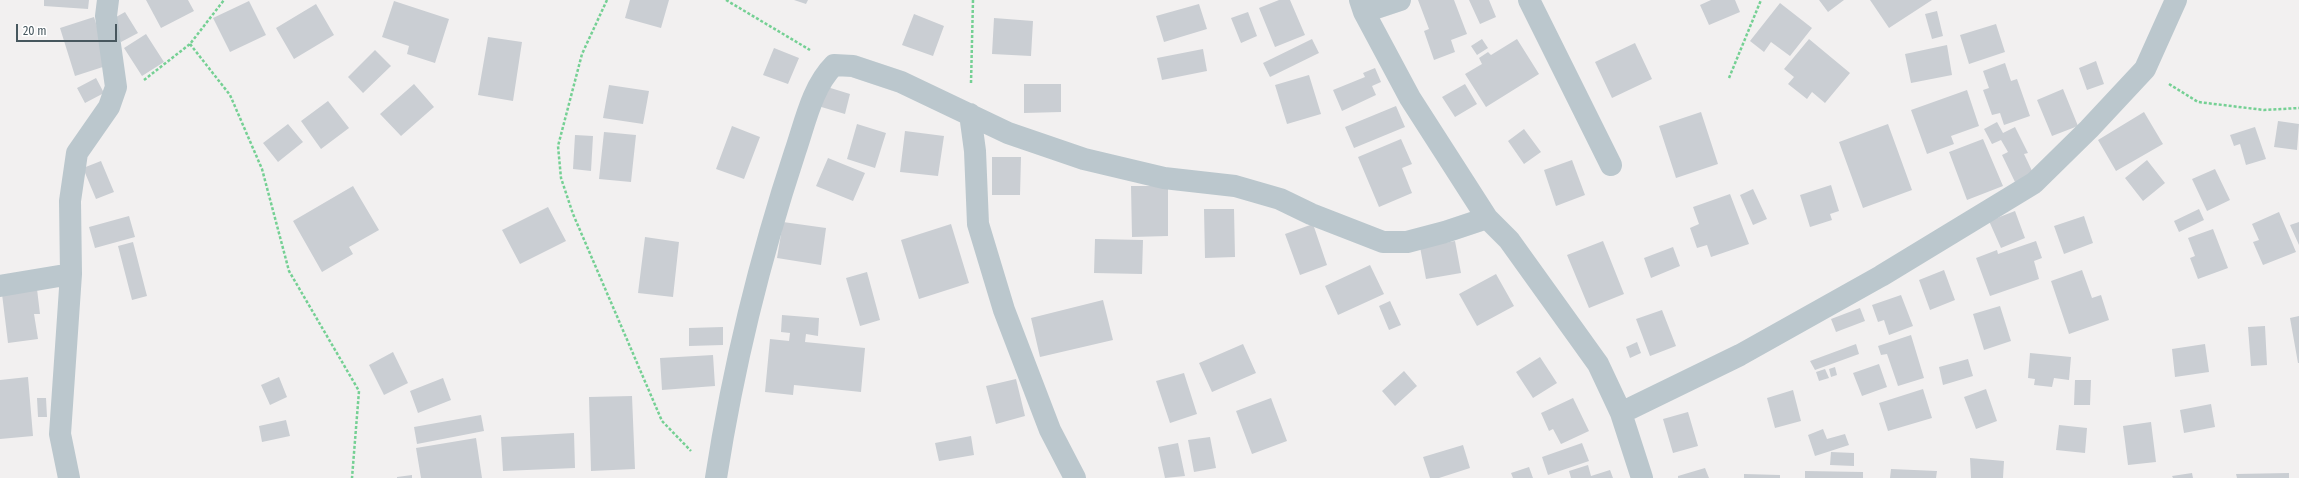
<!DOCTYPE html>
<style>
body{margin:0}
#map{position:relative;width:2299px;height:478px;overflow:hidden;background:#f2f0f0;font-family:"Fira Sans Condensed",sans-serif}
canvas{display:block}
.scale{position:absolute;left:16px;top:24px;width:101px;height:18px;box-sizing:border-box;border:2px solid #47575e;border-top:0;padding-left:5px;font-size:12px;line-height:14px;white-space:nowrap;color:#47575e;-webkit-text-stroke:3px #fff;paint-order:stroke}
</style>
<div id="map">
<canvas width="2299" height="478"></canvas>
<div class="scale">20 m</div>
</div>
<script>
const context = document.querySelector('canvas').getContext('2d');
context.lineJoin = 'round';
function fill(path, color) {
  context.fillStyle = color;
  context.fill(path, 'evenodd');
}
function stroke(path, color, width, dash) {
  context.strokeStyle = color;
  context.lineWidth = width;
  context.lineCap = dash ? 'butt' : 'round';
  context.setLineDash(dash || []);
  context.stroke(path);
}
const building = new Path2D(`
 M44,0H89L88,9L44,6Z
 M146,0H188L194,11L161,28Z
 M630,0H669L661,28L625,18Z
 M794,0H808L806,4Z
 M1279,0H1290L1305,35L1275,47L1259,8Z
 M1418,0H1454L1467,34L1451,40L1455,52L1434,60L1424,31L1429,29Z
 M1469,0H1489L1496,17L1480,24Z
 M1711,0H1735L1740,12L1709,25L1700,5Z
 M1819,0H1844L1828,12Z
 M1870,0H1932L1889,28Z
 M249,1L266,35L230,52L213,18Z
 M394,1L449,19L435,63L407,54L409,46L382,37Z
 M1780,3L1812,28L1790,56L1771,42L1764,52L1750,41Z
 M316,4L334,35L294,59L276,28Z
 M1199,4L1207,29L1164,42L1156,16Z
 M1937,11L1943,36L1932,39L1925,14Z
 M125,12L138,33L121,42L109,21Z
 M1248,12L1257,36L1241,43L1231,18Z
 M914,14L944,26L933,56L902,45Z
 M94,17L109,65L75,76L60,28Z
 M994,18L1033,21L1031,56L992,54Z
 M1996,24L2005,52L1969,64L1960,35Z
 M146,34L164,62L142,76L124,48Z
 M488,37L522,42L513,101L478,95Z
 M1312,39L1319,53L1270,77L1263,63Z
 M1482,39L1488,48L1477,55L1471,46Z
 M1517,39L1539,74L1486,107L1465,74L1482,64L1479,58L1488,52L1491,55Z
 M1809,39L1850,73L1825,103L1812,92L1807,99L1788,84L1794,77L1784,69Z
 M1635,43L1652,79L1612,98L1595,62Z
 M1947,45L1952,75L1911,83L1905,54Z
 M774,48L799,58L788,84L763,75Z
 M1203,49L1207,71L1162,80L1157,58Z
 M375,50L391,66L363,93L348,77Z
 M2096,61L2104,84L2087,90L2079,68Z
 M2005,63L2011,81L2017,79L2030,116L2004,125L2000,113L1992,115L1983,90L1989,88L1983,71Z
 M1375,68L1381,82L1372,86L1376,95L1342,111L1333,90L1365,77L1363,73Z
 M1309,75L1321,114L1287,124L1275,85Z
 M96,78L104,93L85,103L77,88Z
 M414,84L434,107L401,136L380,114Z
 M1024,84H1061V112L1024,113Z
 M1465,84L1477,104L1455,117L1442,97Z
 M609,85L649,91L643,124L603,118Z
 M824,86L850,94L845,114L818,106Z
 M2063,89L2078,126L2052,136L2037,100Z
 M1967,90L1979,126L1951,136L1954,144L1927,154L1911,110Z
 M328,101L349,128L321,149L301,121Z
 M1396,106L1405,127L1354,148L1345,127Z
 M1701,112L1718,164L1676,178L1659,126Z
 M2144,112L2163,144L2116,171L2098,140Z
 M2278,121L2299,124L2297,150L2274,147Z
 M1997,122L2003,133L2015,127L2028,153L2024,154L2033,173L2015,182L2002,155L2008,152L2001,140L1992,144L1984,129Z
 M288,124L303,142L278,162L263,143Z
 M857,124L886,133L875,168L847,159Z
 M1888,124L1912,190L1863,208L1839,142Z
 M732,126L760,137L744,179L716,169Z
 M2255,127L2266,159L2246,165L2240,144L2234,146L2230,135Z
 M1524,129L1541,152L1524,164L1508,141Z
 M905,131L944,136L938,176L900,172Z
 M604,132L636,135L631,182L599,179Z
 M575,135L593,136L591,171L573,169Z
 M1401,139L1412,164L1402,168L1412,193L1379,207L1358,157Z
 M1983,139L2003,186L1967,200L1949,152Z
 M992,157H1021L1020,195H992Z
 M828,158L865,173L853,201L816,186Z
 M1572,160L1585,195L1556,206L1544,170Z
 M2147,160L2165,183L2143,201L2125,178Z
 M101,161L114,192L96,199L83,168Z
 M2215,169L2230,200L2207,211L2192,179Z
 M1831,185L1839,211L1830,214L1832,220L1810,227L1800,195Z
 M353,186L379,230L349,247L353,254L322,272L293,221Z
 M1131,186H1168V236L1132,237Z
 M1753,189L1767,219L1753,225L1740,195Z
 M1730,194L1749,244L1711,257L1707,245L1697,248L1690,228L1699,224L1693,207Z
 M548,207L566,241L520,264L502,230Z
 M1204,209H1234L1235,257L1205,258Z
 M2199,209L2204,220L2179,232L2174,221Z
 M2015,211L2025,238L2001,248L1989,221Z
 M2279,212L2296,252L2263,265L2253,242L2259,240L2252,224Z
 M129,216L135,237L95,248L89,227Z
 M2084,216L2093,243L2064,254L2054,226Z
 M783,222L826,228L821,265L777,258Z
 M2299,222V245L2290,225Z
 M951,224L969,283L919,299L901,240Z
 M1313,224L1327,265L1300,275L1285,234Z
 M2213,229L2228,268L2198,279L2190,258L2195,256L2188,238Z
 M645,237L679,242L673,297L638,293Z
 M1095,239L1143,240L1142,274L1094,273Z
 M1455,241L1461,273L1426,279L1420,247Z
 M1603,241L1624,294L1589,308L1567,255Z
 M2036,241L2042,258L2034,261L2039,279L1990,296L1976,258L1997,250L1998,254Z
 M133,242L147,296L132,300L118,246Z
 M1673,247L1680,266L1651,278L1644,258Z
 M1370,265L1384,294L1338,315L1325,286Z
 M1944,270L1955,300L1930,310L1919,280Z
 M2082,270L2092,298L2101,295L2109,320L2069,334L2051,281Z
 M867,272L880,320L860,326L846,278Z
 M1496,274L1514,306L1477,326L1459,294Z
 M37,289L40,314H34L38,339L8,343L2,294Z
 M1901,295L1913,326L1889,335L1884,320L1878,322L1872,305Z
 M1103,300L1113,340L1040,357L1031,318Z
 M1390,301L1401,325L1389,330L1379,306Z
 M2000,306L2011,341L1984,350L1973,314Z
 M1860,308L1865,321L1836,332L1831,319Z
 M1662,310L1676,346L1650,356L1636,319Z
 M782,315L819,318L818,336L806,334L805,342L865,348L861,392L794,385L793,395L765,392L770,339L789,341L790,333L781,332Z
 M2299,316V363H2298L2290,318Z
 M2265,326L2267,365L2251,366L2248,327Z
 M723,327V345L689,346V328Z
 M1911,335L1924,378L1898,386L1887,354L1881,355L1878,346Z
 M1637,342L1641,353L1630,358L1626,347Z
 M1243,344L1256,373L1212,392L1199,363Z
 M1856,344L1859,354L1815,370L1810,361Z
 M2205,344L2209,372L2175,377L2172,349Z
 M393,352L408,383L384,395L369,365Z
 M2030,353L2071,357L2069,380L2054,378L2052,387L2034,385L2035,379L2028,378Z
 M713,355L715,386L662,390L660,358Z
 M1540,357L1557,383L1533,398L1516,372Z
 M1968,359L1973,376L1943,385L1939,367Z
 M1879,364L1887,387L1862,396L1853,373Z
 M1835,367L1837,375L1831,377L1829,369Z
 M1825,369L1829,378L1819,381L1816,372Z
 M1404,371L1417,386L1395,406L1382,391Z
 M1184,373L1197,414L1170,423L1156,381Z
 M28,377L33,436L0,439V380Z
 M279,377L287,397L270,405L261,385Z
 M443,378L451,400L418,413L410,391Z
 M1016,379L1025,416L996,424L986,386Z
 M2075,380H2091L2090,405H2074Z
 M1923,389L1932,418L1888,431L1879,403Z
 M1986,389L1997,421L1976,429L1964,397Z
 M1793,390L1801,421L1775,428L1767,398Z
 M632,396L635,469L591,471L589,397Z
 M37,398H46L47,417H38Z
 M1271,398L1287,441L1252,454L1236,411Z
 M1573,398L1589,431L1561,444L1553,429L1549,431L1541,413Z
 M2211,404L2215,427L2184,433L2180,410Z
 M1688,412L1698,446L1673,453L1663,419Z
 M481,415L484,431L417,444L414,427Z
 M286,420L290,436L262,442L259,426Z
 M2151,422L2156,462L2128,465L2123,426Z
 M2059,425L2087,428L2085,453L2056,450Z
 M1823,429L1827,439L1845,434L1849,445L1815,456L1808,435Z
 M574,433L575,468L503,471L501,437Z
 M971,436L974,455L939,461L935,443Z
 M1210,437L1216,468L1194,472L1188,440Z
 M476,438L482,478H421L416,448Z
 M1178,443L1185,476L1165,478L1158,447Z
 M1582,443L1589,461L1548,475L1542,457Z
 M1463,445L1470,468L1439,478H1430L1423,457Z
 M1831,452L1854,453V466L1830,465Z
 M1970,458L2004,461L2003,478H1971Z
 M1588,465L1591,476L1610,470L1613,478H1571L1569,471Z
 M1529,467L1533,478H1513L1511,473Z
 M1705,468L1709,478H1678V476Z
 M1891,469L1937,471L1936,478H1890Z
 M1805,471L1863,472V478H1805Z
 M2192,473L2193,478H2173L2172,476Z
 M2289,473V478H2237L2236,474Z
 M1744,474L1780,475V478H1744Z
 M412,475V478H397V477Z`);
const path = new Path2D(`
 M607,0L582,54L558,146L561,178L573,214L662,421L691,451
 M726,0L810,50
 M190,44L230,95L262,169L289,271L359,391L352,478
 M1729,78L1761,0
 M144,80L190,44L224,0
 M971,83L973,0
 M2169,84L2198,102L2264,110L2299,108`);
const minor = new Path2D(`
 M1360,0L1364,12L1410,98L1487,218L1509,240L1598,364L1621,413L1642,478
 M1529,0L1611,165
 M1364,12L1400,0
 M970,114L975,151L978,224L1004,310L1050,430L1075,478
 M71,274L70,201L77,153L109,107L116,87L106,16L108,0
 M0,286L71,274L60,434L69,478
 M1621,413L1740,355L1881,276L2034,183L2089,129L2145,69L2176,0
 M716,478C733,368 760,258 795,152C805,123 812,87 834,65L853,66L901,82L1008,133L1084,159L1164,178L1235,186L1280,199L1311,214L1383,242H1407L1445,232L1487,218`);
fill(building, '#caced3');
stroke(path, '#75d094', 2.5, [3, 2]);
stroke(minor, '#bbc7cd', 22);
</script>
